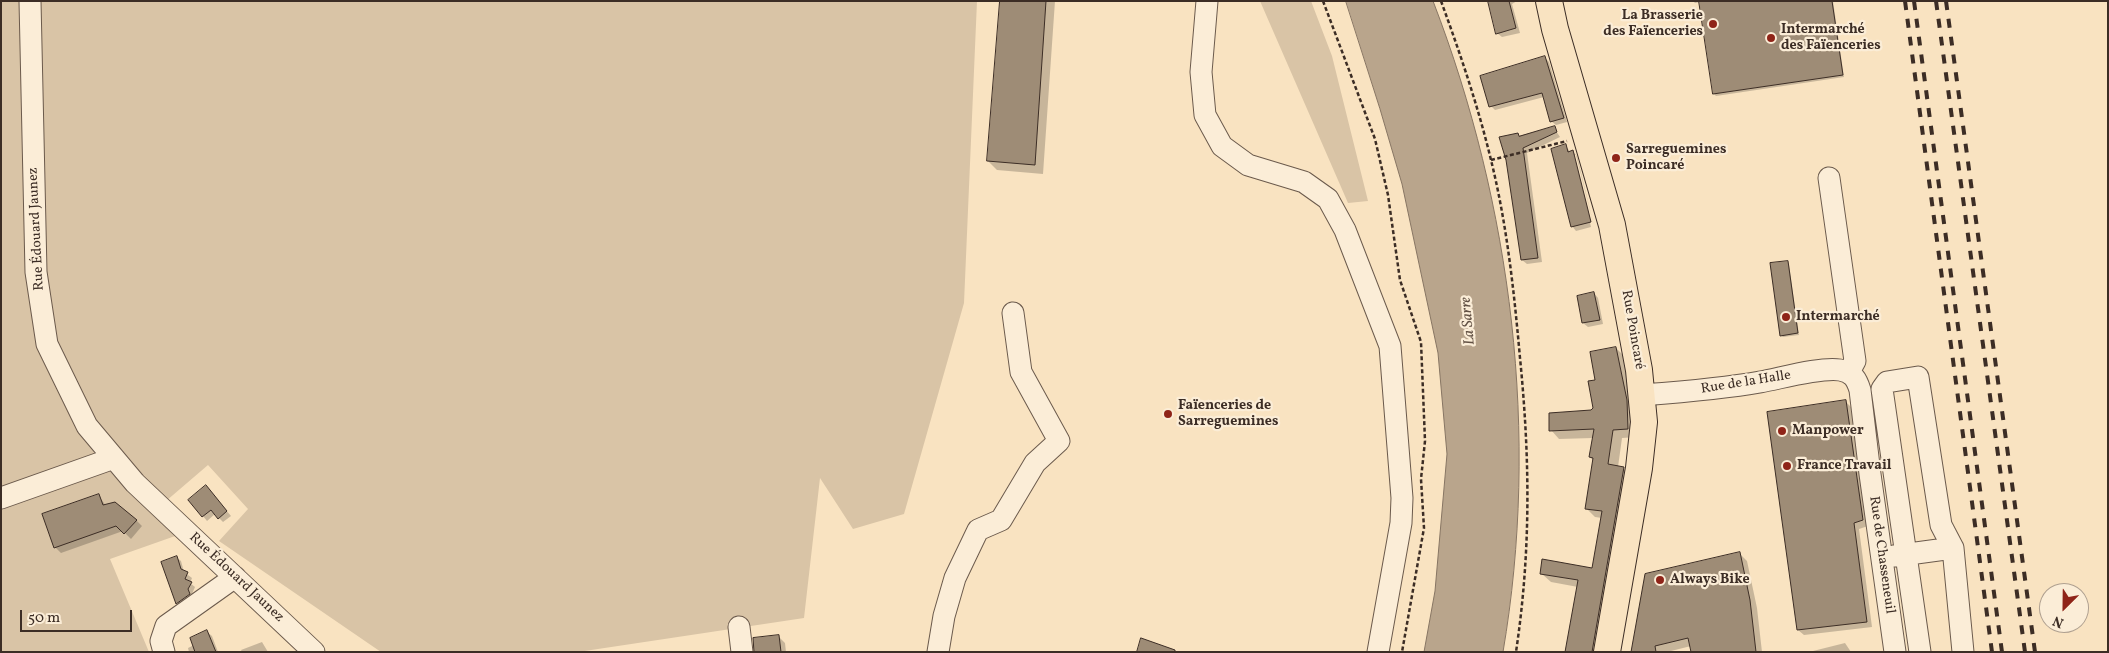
<!DOCTYPE html>
<meta charset="utf-8">
<style>
body{margin:0}
#map{position:relative;width:2109px;height:653px;overflow:hidden;background:#f9e3c1;font-family:Vollkorn,serif}
canvas{display:block}
.frame{position:absolute;inset:0;border:2px solid #3c2d25;pointer-events:none}
.north{position:absolute;left:2039px;top:583px;width:50px;height:50px;box-sizing:border-box;background:#fbedd7;border:1px solid #afa090;border-radius:50%;rotate:203deg;font-size:14px;font-weight:700;line-height:20px;text-align:center;color:#3c2d25}
.north::after{content:'';display:block;margin:auto;width:18px;height:22px;background:#8f2418;clip-path:polygon(50% 0,100% 100%,50% 72%,0 100%)}
.scale{position:absolute;left:20px;top:610px;width:112px;height:22px;box-sizing:border-box;border:2px solid #3c2d25;border-top:0;padding-left:6px;font-size:15px;line-height:18px;white-space:nowrap;color:#3c2d25;-webkit-text-stroke:4px #fbedd7;paint-order:stroke}
</style>
<div id="map">
<canvas width="2109" height="653"></canvas>
<div class="frame"></div>
<div class="north">N</div>
<div class="scale">50 m</div>
</div>
<script>
const context = document.querySelector('canvas').getContext('2d');
context.lineJoin = 'round';
function fill(path, color) {
  context.fillStyle = color;
  context.fill(path, 'evenodd');
}
function stroke(path, color, width, dash) {
  context.strokeStyle = color;
  context.lineWidth = width;
  context.lineCap = dash ? 'butt' : 'round';
  context.setLineDash(dash || []);
  context.stroke(path);
}
function drawText(font, color, halo, rows, align = 'center') {
  context.font = font + ' Vollkorn,serif';
  context.lineWidth = 4.5;
  context.setLineDash([]);
  context.textBaseline = 'middle';
  context.strokeStyle = halo;
  context.fillStyle = color;
  for (const [text, x, y, turn = 0] of rows) {
    context.save();
    context.translate(x, y);
    context.rotate((+turn || 0) * Math.PI / 180);
    context.textAlign = isNaN(turn) ? turn : align;
    if (halo) context.strokeText(text, 0, 0);
    context.fillText(text, 0, 0);
    context.restore();
  }
}
const green = new Path2D(`
 M1,1H977L964,303L904,514L853,529L820,478L804,618L578,652H381L219,541L248,509L208,465L166,501L178,535L110,559L149,652H1Z
 M1260,1H1311L1332,56L1368,201L1348,203Z`);
const water = new Path2D(`
 M1346,1H1433C1512,206 1540,435 1503,652H1424L1435,591L1447,454L1438,353L1402,184L1380,109Z`);
const shadow = new Path2D(`
 M1001,1H1055L1043,174L997,170L988,161Z
 M1488,1H1517L1512,4L1520,33L1502,37L1497,33Z
 M1693,1H1833L1844,77L1716,96L1714,94L1700,2L1695,3Z
 M1545,58L1549,62L1567,122L1556,125L1551,121L1544,97L1495,110L1491,106Z
 M1554,128L1560,137L1527,153L1542,262L1527,264L1522,260L1517,134L1520,137Z
 M1566,146L1570,152H1573L1577,156L1594,226L1576,155H1573L1591,227L1576,231L1572,226Z
 M1788,262L1789,264L1799,335L1783,337L1781,335Z
 M1594,293L1598,298L1603,324L1588,327L1583,323L1578,296Z
 M1616,348L1625,357L1637,437L1622,438L1618,467L1623,468L1632,477L1602,652H1566L1578,587L1551,582L1542,574L1594,569L1602,518L1595,517L1586,508L1594,461L1590,457L1593,438L1559,439L1551,430L1595,409L1597,381Z
 M1846,402L1851,407L1868,526L1859,529L1872,627L1804,635L1798,630Z
 M210,491L231,516L223,522L215,514L207,521L190,500Z
 M99,496L106,506L136,520L142,526L131,539L123,531L61,553L55,547Z
 M1740,554L1747,561L1757,608L1762,652H1692L1691,646L1667,652H1632Z
 M176,557L181,561L184,572L192,578L190,583L195,587L192,594L194,598L181,607L177,603Z
 M207,632L212,636L218,652H189L188,648L194,645Z
 M778,636L785,643L786,652H754Z
 M262,642L268,652H242L241,650Z
 M1845,643L1851,652H1809Z`);
const building = new Path2D(`
 M1000,1H1046L1035,165L987,161Z
 M1488,1H1509L1516,28L1496,34Z
 M1699,1H1832L1843,75L1713,94Z
 M1545,56L1564,118L1550,122L1542,93L1489,107L1480,76Z
 M1555,126L1557,132L1523,148L1538,258L1521,260L1506,160L1499,137L1518,133L1519,136Z
 M1566,144L1568,152L1573,150L1591,222L1571,227L1551,149Z
 M1788,261L1798,333L1780,336L1770,263Z
 M1594,292L1600,320L1582,323L1577,296Z
 M1616,347L1627,400L1628,429L1613,430L1608,464L1624,467L1592,652H1565L1578,580L1540,574L1542,559L1592,568L1602,511L1585,509L1593,458L1589,457L1594,429L1549,431V413L1591,410L1593,408L1588,381L1595,380L1590,352Z
 M1846,400L1863,520L1854,523L1867,622L1797,630L1767,412Z
 M206,485L227,511L218,519L211,510L202,517L188,500Z
 M99,494L103,505L115,502L137,520L124,534L116,526L54,548L42,514Z
 M1740,552L1750,600L1756,652H1691L1688,638L1655,646L1656,652H1631L1645,574Z
 M177,556L181,569L188,572L185,579L192,582L188,589L190,594L176,604L161,562Z
 M207,630L216,652H195L190,638Z
 M779,635L781,652H754L753,638Z
 M1141,638L1175,650V652H1137Z`);
const path = new Path2D(`
 M1323,1L1375,139L1388,195L1400,280L1421,342L1425,441L1421,479L1424,528L1402,652
 M1441,1C1460,53 1478,106 1491,160C1507,225 1514,291 1520,358C1530,459 1531,551 1516,652
 M1491,160L1567,141`);
const minor = new Path2D(`
 M30,1L36,272L47,344L87,426L135,483L314,652
 M1207,1L1201,72L1205,115L1222,146L1248,165L1304,182L1328,199L1345,230L1390,346L1402,498L1401,523L1378,652
 M1829,178L1855,361L1849,372
 M1642,395C1681,392 1721,389 1760,382C1782,378 1820,367 1840,370C1853,372 1857,380 1860,390L1870,474L1895,652
 M1,498L114,458
 M1894,556L1953,548
 M739,627L742,652
 M164,652L161,641L166,626L235,577
 M938,652L944,616L955,578L978,530L1001,520L1035,463L1059,441L1021,372L1013,313
 M1920,652L1882,389L1887,382L1918,377L1941,525L1953,548L1963,652`);
const major = new Path2D(`
 M1549,1L1555,29L1612,225L1639,370L1644,422L1639,468L1607,652`);
const rail = new Path2D(`
 M1905,1L1992,652
 M1914,1L2002,652
 M1936,1L2025,652
 M1946,1L2035,652`);
const markers = [
 [1713,24,5,"#8f2418"],
 [1771,38,5,"#8f2418"],
 [1616,158,5,"#8f2418"],
 [1786,317,5,"#8f2418"],
 [1168,414,5,"#8f2418"],
 [1782,431,5,"#8f2418"],
 [1787,466,5,"#8f2418"],
 [1660,580,5,"#8f2418"]
];
const poiNames = [
 ["La Brasserie",1703,16,"right"],
 ["des Faïenceries",1703,32,"right"],
 ["Intermarché",1781,30],
 ["des Faïenceries",1781,46],
 ["Sarreguemines",1626,150],
 ["Poincaré",1626,166],
 ["Intermarché",1796,317],
 ["Faïenceries de",1178,406],
 ["Sarreguemines",1178,422],
 ["Manpower",1792,431],
 ["France Travail",1797,466],
 ["Always Bike",1670,580]
];
const streetNames = [
 ["Rue Édouard Jaunez",37,229,-93],
 ["Rue Poincaré",1632,330,80],
 ["Rue de la Halle",1746,383,-9],
 ["Rue de Chasseneuil",1881,555,82],
 ["Rue Édouard Jaunez",236,578,43]
];
const waterNames = [
 ["La Sarre",1469,321,-95]
];
fill(green, '#d9c4a6');
fill(water, '#b9a58c');
stroke(water, '#877563', 1);
fill(shadow, '#0003');
fill(building, '#9e8c76');
stroke(building, '#3c2d25', 1);
stroke(minor, '#6b5a4c', 23);
stroke(major, '#3c2d25', 28);
stroke(path, '#3c2d25', 2.5, [4, 2.5]);
stroke(minor, '#fbedd7', 21);
stroke(major, '#f9e3c1', 26);
stroke(rail, '#3c2d25', 4, [9, 9]);
for (const [x, y, r, color] of markers) {
  const dot = new Path2D();
  dot.arc(x, y, r, 0, 2 * Math.PI);
  context.fillStyle = color;
  context.fill(dot);
  stroke(dot, '#fbedd7', 2);
}
drawText('bold 14px', '#3c2d25', '#fbedd7', poiNames, 'left');
drawText('14px', '#3c2d25', '#fbedd7', streetNames);
drawText('italic 15px', '#625144', '#fbedd7', waterNames);
</script>
